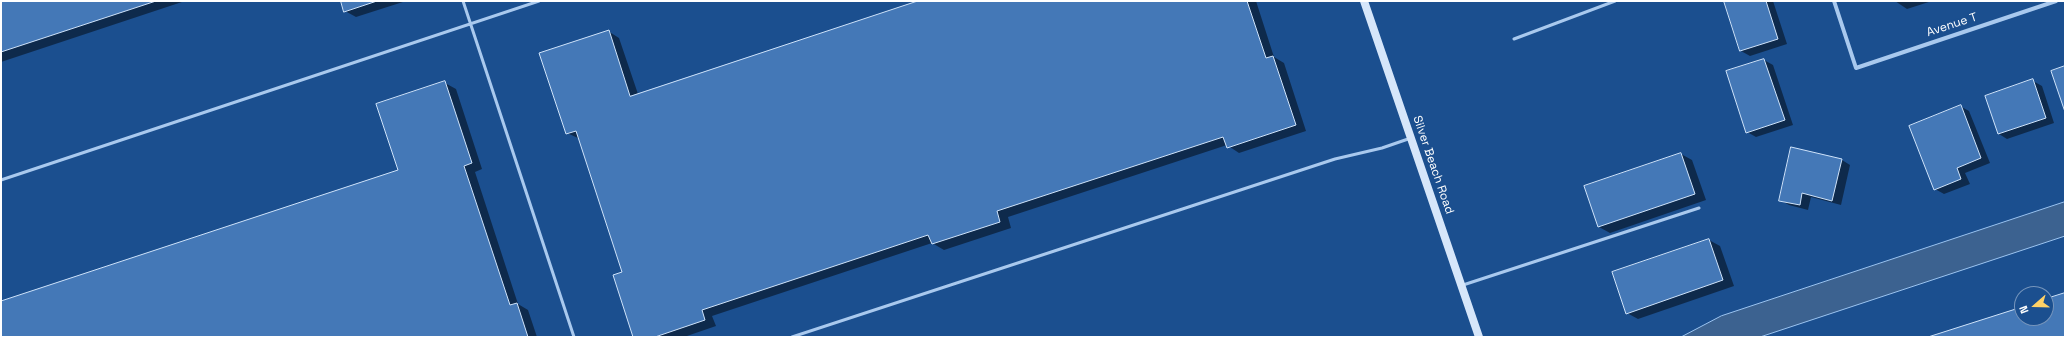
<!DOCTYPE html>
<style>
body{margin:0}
#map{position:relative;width:2066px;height:338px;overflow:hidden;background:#1b4f8f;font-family:"Space Grotesk",sans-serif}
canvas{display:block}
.frame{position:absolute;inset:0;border:2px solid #fff;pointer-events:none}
.north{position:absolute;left:2014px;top:286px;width:40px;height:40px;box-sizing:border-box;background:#1b4f8f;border:1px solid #7695bc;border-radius:50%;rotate:250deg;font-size:11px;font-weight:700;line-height:16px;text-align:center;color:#fff}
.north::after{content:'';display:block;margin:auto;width:14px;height:18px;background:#ffd166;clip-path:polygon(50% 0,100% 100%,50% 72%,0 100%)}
</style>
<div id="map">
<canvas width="2066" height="338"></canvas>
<div class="frame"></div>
<div class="north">N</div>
</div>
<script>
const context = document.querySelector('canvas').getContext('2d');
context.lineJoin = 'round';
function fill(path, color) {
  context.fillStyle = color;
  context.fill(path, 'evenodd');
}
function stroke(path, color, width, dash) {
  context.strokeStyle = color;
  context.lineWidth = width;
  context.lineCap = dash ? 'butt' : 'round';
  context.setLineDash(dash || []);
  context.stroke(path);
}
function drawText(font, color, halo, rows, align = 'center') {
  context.font = font + ' "Space Grotesk",sans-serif';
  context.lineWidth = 3.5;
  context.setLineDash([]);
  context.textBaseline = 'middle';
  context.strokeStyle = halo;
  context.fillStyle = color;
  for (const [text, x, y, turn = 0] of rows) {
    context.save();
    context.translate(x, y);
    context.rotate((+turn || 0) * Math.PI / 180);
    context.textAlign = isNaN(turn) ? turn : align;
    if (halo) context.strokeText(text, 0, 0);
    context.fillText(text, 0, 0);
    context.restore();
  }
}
const water = new Path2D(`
 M2065,202V236L1760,337H1681L1721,316Z`);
const shadow = new Path2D(`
 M1,1H185L1,62Z
 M342,1H406L356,17L345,11Z
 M921,1H1256L1274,57L1284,63L1306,131L1239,153L1227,145L1008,217L1011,228L944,250L932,243L712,316L716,326L684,337H634L624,273L580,139L567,133L608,31L619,38L638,94Z
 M1725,1H1773L1787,44L1750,56L1741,51Z
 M1895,1H1932L1907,9Z
 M1764,60L1773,65L1793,125L1756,137L1747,132Z
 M2033,81L2042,86L2054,123L2007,139L1999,134Z
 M445,83L456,89L482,169L475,172L518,304L528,310L537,337H1V302L400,171Z
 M1960,106L1969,111L1990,163L1965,173L1970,184L1944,194L1935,189Z
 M1681,154L1692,160L1706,200L1610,233L1599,227Z
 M1842,160L1850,165L1841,205L1811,197L1808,210L1789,205L1780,200Z
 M1709,240L1720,246L1734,286L1638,319L1627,313Z`);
const building = new Path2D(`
 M1,1H156L1,52Z
 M341,1H377L344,12Z
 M918,1H1247L1266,58L1273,56L1296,125L1227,148L1223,137L997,211L1000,222L932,244L928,235L702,310L705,320L655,337H633L613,275L622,272L576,131L566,134L539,53L609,30L630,96Z
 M1724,1H1766L1778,39L1740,51Z
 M1764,59L1785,120L1746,133L1726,71Z
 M2065,66V112L2051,71Z
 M2033,79L2046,118L1998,134L1985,96Z
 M445,81L472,163L464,166L510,305L517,303L528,337H1V301L398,170L376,104Z
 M1961,105L1981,158L1957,168L1961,179L1934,190L1909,126Z
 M1791,147L1842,159L1832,201L1802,193L1800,205L1779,201Z
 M1681,153L1695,194L1598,227L1584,186Z
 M1709,239L1723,280L1626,314L1612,272Z
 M2065,293V337H1928L2022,307V318H2046V299Z`);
const lane = new Path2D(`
 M463,1L574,337
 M1514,39L1615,1
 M1,180L539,1
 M1463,285L1699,208
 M792,337L1335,159L1382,148L1411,138`);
const street = new Path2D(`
 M1834,1L1856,68L2056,1`);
const secondary = new Path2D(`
 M1364,1L1479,337`);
const streetNames = [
 ["Avenue T",1952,25,-18],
 ["Silver Beach Road",1433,165,71]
];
fill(water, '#3c6290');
stroke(water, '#9cc4f0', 1);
fill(shadow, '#0007');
fill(building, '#4478b7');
stroke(building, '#cfe3fa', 1);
stroke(lane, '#a9c9ee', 3);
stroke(street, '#a9c9ee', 4);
stroke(secondary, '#d6e6fa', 8);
drawText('12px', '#fff', '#1b4f8f', streetNames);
</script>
